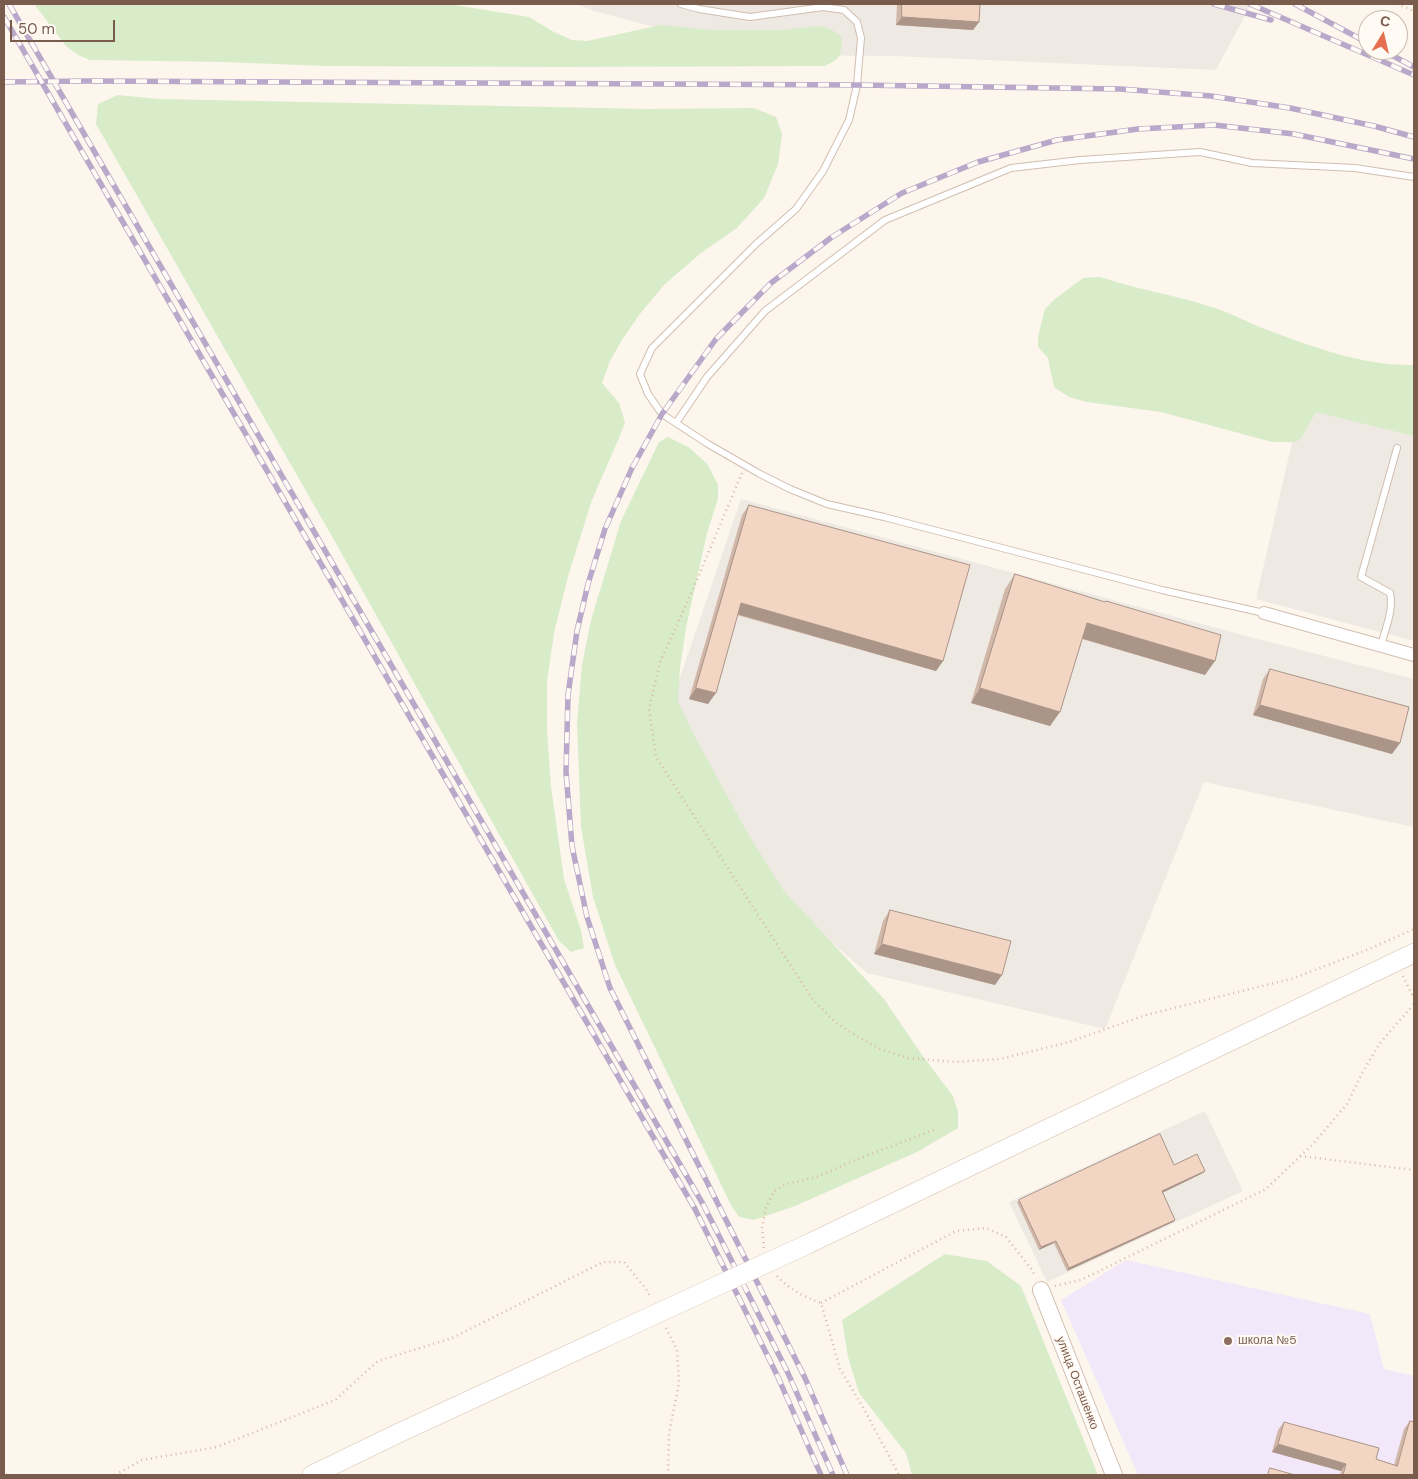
<!DOCTYPE html>
<meta charset="utf-8">
<style>
body{margin:0}
#map{position:relative;width:1418px;height:1479px;overflow:hidden;background:#fdf6ec;font-family:"DM Sans",sans-serif}
canvas{display:block}
.frame{position:absolute;inset:0;border:5px solid #7a5c4d;pointer-events:none}
.north{position:absolute;left:1358px;top:10px;width:50px;height:50px;box-sizing:border-box;background:#fffaf3;border:1px solid #cabbb1;border-radius:50%;rotate:9deg;font-size:14px;font-weight:700;line-height:20px;text-align:center;color:#7a5c4d}
.north::after{content:'';display:block;margin:auto;width:18px;height:22px;background:#e76f51;clip-path:polygon(50% 0,100% 100%,50% 72%,0 100%)}
.scale{position:absolute;left:10px;top:20px;width:105px;height:22px;box-sizing:border-box;border:2px solid #7a5c4d;border-top:0;padding-left:6px;font-size:15px;line-height:18px;white-space:nowrap;color:#7a5c4d;-webkit-text-stroke:4px #fffaf3;paint-order:stroke}
</style>
<div id="map">
<canvas width="1418" height="1479"></canvas>
<div class="frame"></div>
<div class="north">С</div>
<div class="scale">50 m</div>
</div>
<script>
const context = document.querySelector('canvas').getContext('2d');
context.lineJoin = 'round';
function fill(path, color) {
  context.fillStyle = color;
  context.fill(path, 'evenodd');
}
function stroke(path, color, width, dash) {
  context.strokeStyle = color;
  context.lineWidth = width;
  context.lineCap = dash ? 'butt' : 'round';
  context.setLineDash(dash || []);
  context.stroke(path);
}
function drawText(font, color, halo, rows, align = 'center') {
  context.font = font + ' "DM Sans",sans-serif';
  context.lineWidth = 4;
  context.setLineDash([]);
  context.textBaseline = 'middle';
  context.strokeStyle = halo;
  context.fillStyle = color;
  for (const [text, x, y, turn = 0] of rows) {
    context.save();
    context.translate(x, y);
    context.rotate((+turn || 0) * Math.PI / 180);
    context.textAlign = isNaN(turn) ? turn : align;
    if (halo) context.strokeText(text, 0, 0);
    context.fillText(text, 0, 0);
    context.restore();
  }
}
const industrial = new Path2D(`
 M577,4H1251L1216,70L894,56L759,55L594,11Z
 M1305,386L1414,415V641L1256,599Z
 M741,499L1246,636L1414,679V827L1204,782L1105,1029L867,973L762,882L673,698Z
 M1205,1111L1243,1191L1047,1282L1009,1202Z`);
const education = new Path2D(`
 M1126,1260L1370,1314L1384,1369L1414,1376V1475H1138L1061,1300Z`);
const green = new Path2D(`
 M34,4H448L529,17L554,32L572,40L587,41L661,25L711,30H780L820,26L832,30L841,36C843,53 841,60 824,66L559,67L327,66L224,62L90,60L78,55L66,46Z
 M118,95L159,99L648,109L754,108L776,117L782,134L778,164L764,198L737,228L701,253L664,285L639,315L622,340L610,361L602,383L619,403L625,422L619,438L592,500L569,573L554,633L547,682V729L551,786L564,879L581,930L584,948L571,952L559,941L334,540L96,124L98,104Z
 M1100,277C1139,290 1180,296 1218,309C1235,315 1251,324 1267,330C1314,347 1363,366 1414,365V436L1316,412L1302,437L1296,442H1272L1161,412L1087,402L1069,397L1054,387L1048,358L1038,347V336L1045,309L1055,299L1083,278Z
 M668,437L690,448L708,465L718,485V499L707,533L686,628L680,668L678,701L693,733L747,832L783,890L884,999L922,1055L953,1096L958,1112V1128L917,1152L795,1206L754,1220L739,1217L731,1205L615,965L593,897L581,827L577,723L582,665L591,620L621,521L659,442Z
 M945,1254L987,1261L1021,1286L1098,1475H912L906,1453L859,1393L848,1357L842,1320Z`);
const path = new Path2D(`
 M1397,4L1414,11
 M742,473L691,594L660,662L649,709L656,757L813,1000L835,1022L858,1037L880,1049L908,1058L955,1062L1000,1059L1069,1042L1146,1015L1294,978L1369,949L1414,929
 M1403,976L1414,999
 M1300,1156L1414,1170
 M764,1248L762,1227L766,1208L774,1191L786,1184L817,1177L855,1160L934,1130
 M777,1276C789,1289 804,1297 821,1303L840,1369L864,1409L899,1475
 M1055,1286L1081,1280L1266,1189L1313,1144L1347,1104L1361,1075L1380,1043L1414,1004
 M821,1303L956,1231L986,1228L1006,1237L1032,1270L1035,1276
 M666,1328L677,1350L679,1383L669,1434L668,1475
 M115,1475L142,1460L217,1447L335,1400L378,1361L452,1338L603,1262H624L646,1289L651,1298`);
const service = new Path2D(`
 M681,4L699,9L750,17L823,7L844,10L857,22L861,38L857,85L849,120L823,171L796,209L756,244L652,348L640,374L648,394L662,414L708,444L760,474L790,489L827,504L884,517L1162,590L1264,613
 M676,423L707,377L765,311L885,220L1011,168L1080,160L1200,152L1252,163L1355,168L1414,177
 M1381,646C1385,629 1394,610 1390,593L1361,577L1397,448`);
const minor = new Path2D(`
 M1264,613L1414,655`);
const tertiary = new Path2D(`
 M1041,1290L1114,1475`);
const secondary = new Path2D(`
 M808,1244L1414,953
 M312,1475L401,1432L606,1337`);
const rail = new Path2D(`
 M9,4L704,1206L787,1371L833,1475
 M1214,4L1271,20
 M1250,4L1414,75
 M1295,4L1368,43
 M4,17L695,1209L777,1375L821,1475
 M1382,50L1414,67
 M4,82L88,81L857,85L1120,89L1211,96L1290,108L1374,126L1414,137
 M847,1475L805,1378L610,988L587,917L572,846L566,772L568,695L577,631L588,584L605,529L632,468L662,414L716,339L771,283L832,237L902,193L978,162L1057,140L1138,129L1214,125L1294,134L1414,159`);
const secondaryBridge = new Path2D(`
 M606,1337L808,1244`);
const wall = new Path2D(`
 M897,4H980L979,22L973,30L896,25Z
 M749,505L943,661L936,671L737,615L708,704L689,699L742,515Z
 M1015,574L1205,675L1082,639L1050,726L971,703L1005,589Z
 M1270,669L1392,754L1253,715L1263,679Z
 M890,910L995,985L874,954L883,921Z
 M1174,1165L1203,1173L1162,1193L1175,1220L1173,1222L1067,1271L1054,1243L1039,1250L1017,1202L1019,1200Z
 M1410,1421L1414,1475H1340L1341,1471L1272,1452L1278,1430L1284,1422L1376,1459L1394,1465L1404,1429Z`);
const shadedWall = new Path2D(`
 M902,17L979,22L973,30L896,25Z
 M741,603L943,661L936,671L733,613Z
 M1087,623L1215,661L1205,675L1077,637Z
 M696,688L716,693L708,704L689,699Z
 M980,688L1060,712L1050,726L971,703Z
 M1260,705L1400,743L1392,754L1253,715Z
 M882,944L1002,975L995,985L874,954Z
 M1205,1171L1203,1173L1160,1194L1162,1191Z
 M1175,1220L1173,1222L1067,1271L1069,1268Z
 M1056,1241L1054,1243L1039,1250L1041,1247Z
 M1278,1444L1346,1464L1341,1471L1272,1452Z`);
const building = new Path2D(`
 M902,4H980L979,22L902,17Z
 M749,505L970,565L943,661L741,603L716,693L696,688Z
 M1015,574L1105,602L1106,601L1221,635L1215,661L1087,623L1060,712L980,688Z
 M1270,669L1409,707L1400,743L1260,705Z
 M890,910L1011,941L1002,975L882,944Z
 M1160,1134L1174,1165L1197,1154L1205,1171L1162,1191L1175,1220L1069,1268L1056,1241L1041,1247L1019,1200Z
 M1410,1421L1414,1422V1475H1343L1346,1464L1278,1444L1284,1422L1379,1448L1376,1459L1397,1466Z
 M1270,1468L1295,1475H1268Z`);
const markers = [
 [1228,1341,5,"#8d6e63"]
];
const educationNames = [
 ["школа №5",1238,1341]
];
const streetNames = [
 ["улица Осташенко",1077,1383,69]
];
fill(industrial, '#efe9e4');
fill(education, '#f3e8fa');
fill(green, '#d8ecc9');
stroke(service, '#d1beb0', 8);
stroke(minor, '#d1beb0', 14);
stroke(tertiary, '#d1beb0', 18);
stroke(secondary, '#d6c0b0', 20);
stroke(path, '#d9b8a5', 2.5, [1, 4]);
stroke(service, '#fff', 6);
stroke(minor, '#fff', 12);
stroke(tertiary, '#fff', 16);
stroke(secondary, '#fff', 19);
stroke(rail, '#b9a8c9', 5.5);
stroke(rail, '#fffaf3', 4, [11]);
stroke(secondaryBridge, '#d6c0b0', 20, []);
stroke(secondaryBridge, '#fff', 19);
fill(wall, '#d1b7a8');
fill(shadedWall, '#aa9588');
fill(building, '#f3d5c3');
stroke(building, '#aa9588', 1);
for (const [x, y, r, color] of markers) {
  const dot = new Path2D();
  dot.arc(x, y, r, 0, 2 * Math.PI);
  context.fillStyle = color;
  context.fill(dot);
  stroke(dot, '#fffaf3', 2);
}
drawText('12px', '#785e54', '#fffaf3', educationNames, 'left');
drawText('12px', '#7a5c4d', '#fffaf3', streetNames);
</script>
